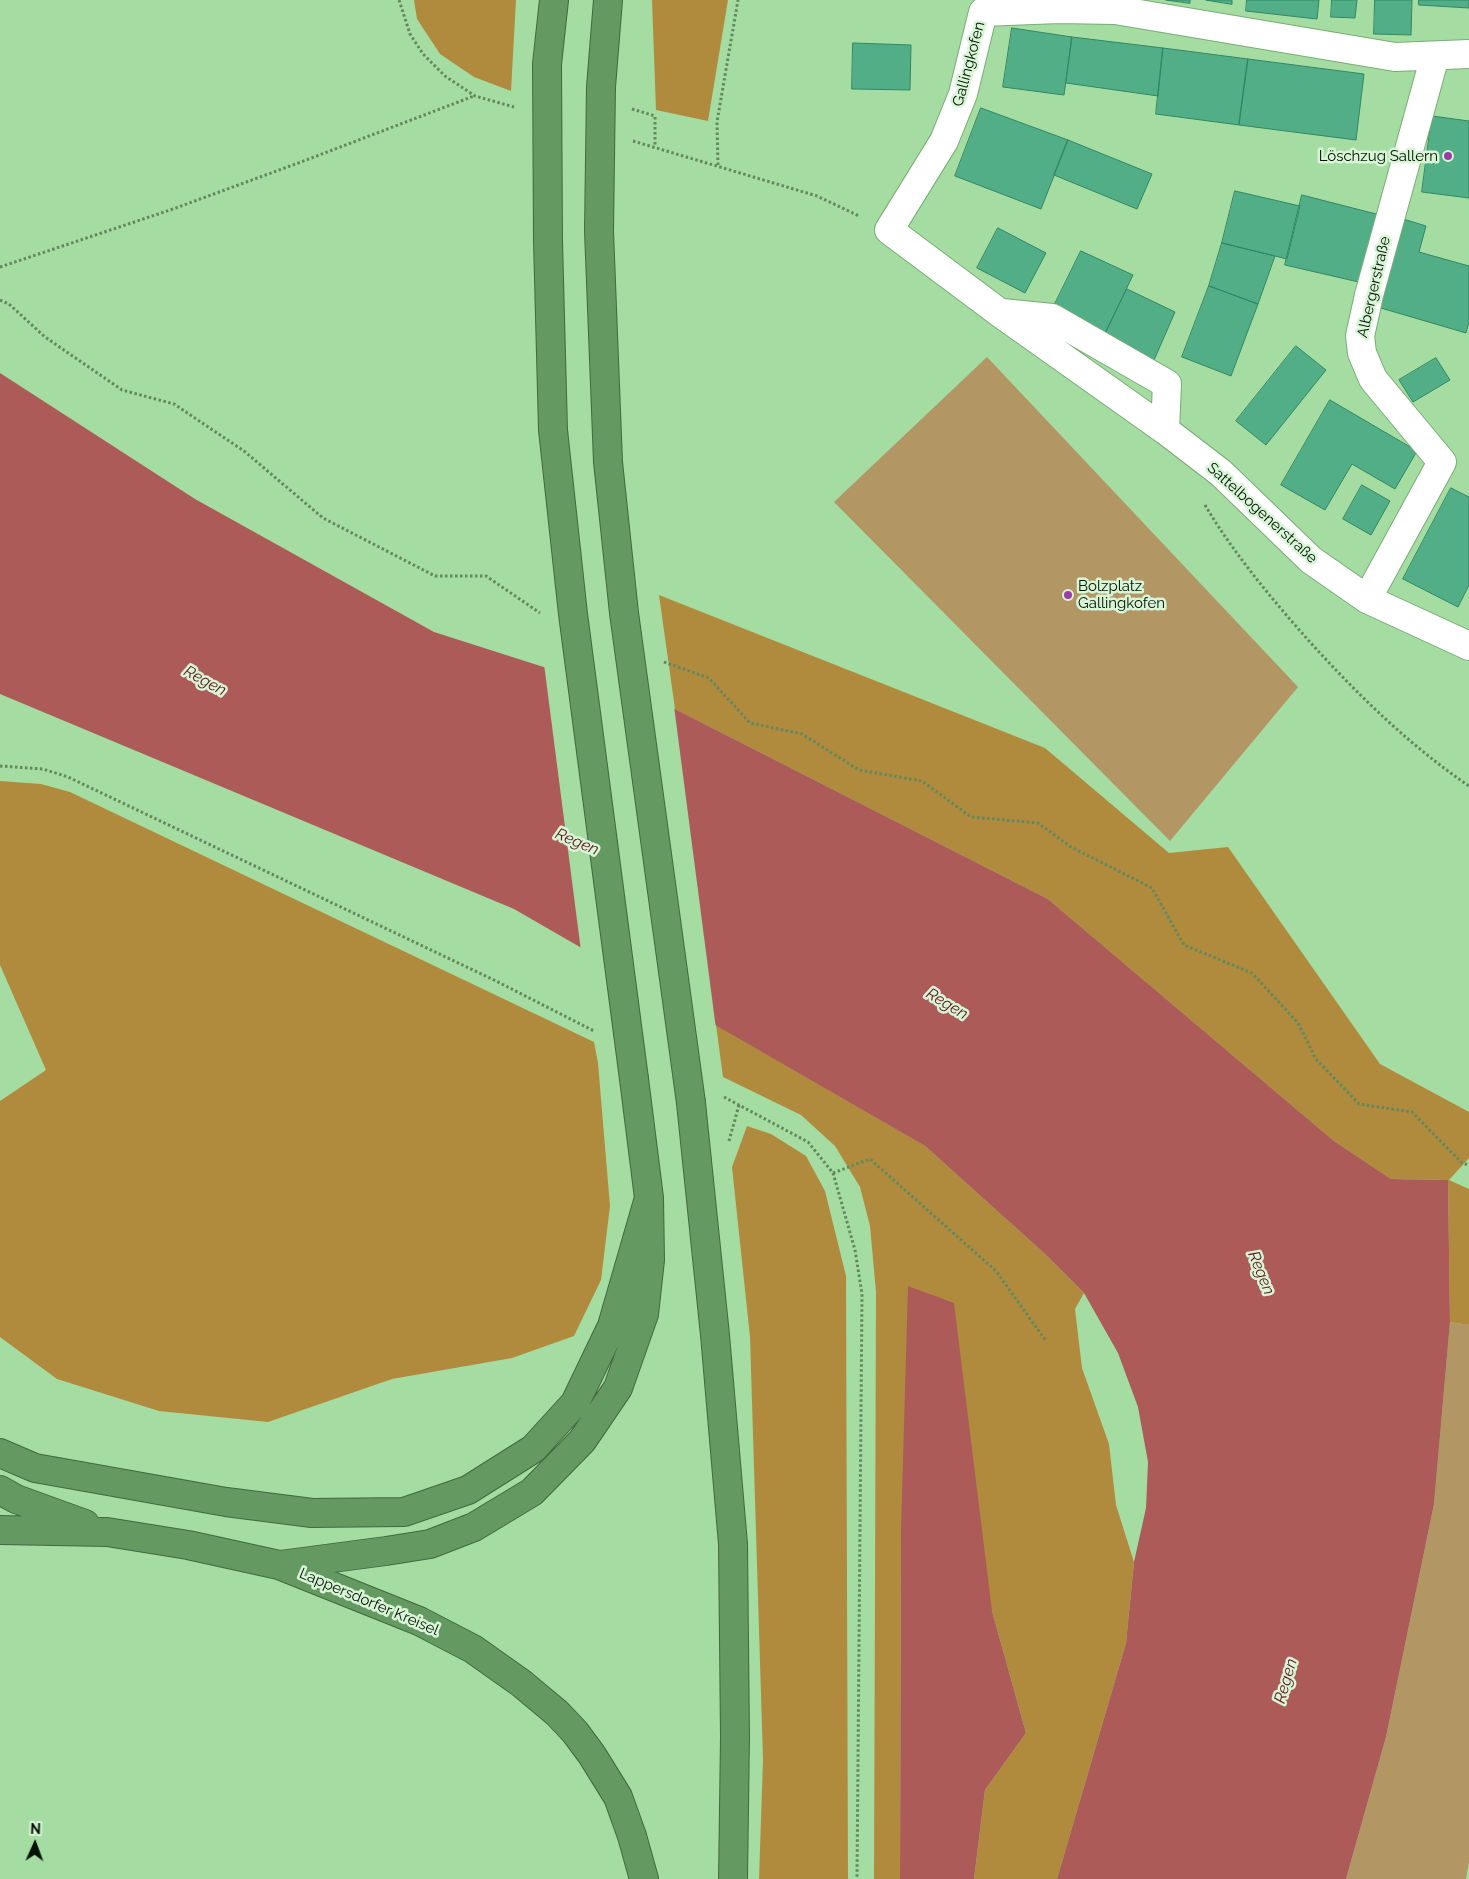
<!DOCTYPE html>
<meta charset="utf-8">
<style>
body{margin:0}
#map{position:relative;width:1469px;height:1879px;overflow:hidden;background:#a5dca1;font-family:Raleway,sans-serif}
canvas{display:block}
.north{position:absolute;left:10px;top:1819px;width:50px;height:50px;-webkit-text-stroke:4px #d9f5d7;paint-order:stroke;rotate:2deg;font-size:14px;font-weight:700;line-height:20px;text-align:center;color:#011201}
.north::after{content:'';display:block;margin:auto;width:18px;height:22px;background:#011201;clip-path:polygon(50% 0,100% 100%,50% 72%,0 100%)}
</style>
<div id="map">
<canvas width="1469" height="1879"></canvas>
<div class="north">N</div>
</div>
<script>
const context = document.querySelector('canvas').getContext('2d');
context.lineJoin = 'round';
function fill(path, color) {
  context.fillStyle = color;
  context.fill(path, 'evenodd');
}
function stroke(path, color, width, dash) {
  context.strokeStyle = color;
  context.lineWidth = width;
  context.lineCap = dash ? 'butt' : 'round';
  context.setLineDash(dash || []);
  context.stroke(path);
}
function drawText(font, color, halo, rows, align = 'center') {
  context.font = font + ' Raleway,sans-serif';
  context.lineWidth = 5;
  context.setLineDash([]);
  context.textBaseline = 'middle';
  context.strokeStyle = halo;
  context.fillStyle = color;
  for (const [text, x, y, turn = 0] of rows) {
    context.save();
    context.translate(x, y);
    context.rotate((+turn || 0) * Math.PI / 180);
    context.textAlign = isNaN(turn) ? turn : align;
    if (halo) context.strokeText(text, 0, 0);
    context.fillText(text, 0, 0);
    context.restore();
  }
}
const green = new Path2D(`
 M987,357L1298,687L1170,841L834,502Z
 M1450,1322L1469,1325V1862L1466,1879H1346L1386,1737L1434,1504Z`);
const forest = new Path2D(`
 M414,0H516L511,91L474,77L440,54L417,19Z
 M652,0H728L708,121L656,110Z
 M659,595L1045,748L1169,853L1228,847L1380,1064L1469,1112V1158L1449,1180L1469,1189V1325L1450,1322L1448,1180L1391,1179L1334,1141L1048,899L675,709Z
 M0,781L41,784L70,792L594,1042L598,1063L610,1206L601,1280L574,1336L512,1358L392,1379L268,1422L159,1411L57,1379L0,1337V1101L46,1070L0,965Z
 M716,1025L925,1146L1045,1254L1084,1293L1075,1309L1082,1368L1109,1444L1116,1505L1134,1562L1126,1643L1057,1879H974L985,1790L1026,1733L992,1611L901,1530L900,1879H874L876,1292L870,1226L860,1187L835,1146L801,1115L723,1077Z
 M747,1126L771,1134L806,1156L825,1191L846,1276L848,1879H759L763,1760L750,1337L732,1167Z`);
const water = new Path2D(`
 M0,373L195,499L434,632L675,709L1048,899L1334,1141L1391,1179L1448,1180L1450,1322L1434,1504L1386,1737L1346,1879H1057L1126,1643L1134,1562L1146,1508L1148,1462L1138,1407L1118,1353L1084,1293L1045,1254L925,1146L514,909L0,694Z
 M908,1286L954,1303L992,1611L1026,1733L985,1790L974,1879H900L901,1530Z`);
const pier = new Path2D(`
 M544,664L674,706L716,1029L581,951Z`);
const building = new Path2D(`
 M1166,0H1190V3Z
 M1206,0H1232V4Z
 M1247,0H1319L1317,19L1246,11Z
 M1332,0H1357L1355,18L1331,17Z
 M1375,0H1412L1411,35L1374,34Z
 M1419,0H1469V8L1419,5Z
 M1012,28L1072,37L1064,95L1003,87Z
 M1072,37L1163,48L1158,96L1066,83Z
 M853,43L911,45L910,90L852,89Z
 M1163,48L1248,59L1239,125L1156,114Z
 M1248,59L1364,74L1356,140L1239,125Z
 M981,108L1068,140L1041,209L955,176Z
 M1432,116L1469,121V198L1422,192Z
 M1068,140L1152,174L1137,209L1054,175Z
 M1235,191L1300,206L1287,259L1222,243Z
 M1302,195L1380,215L1363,283L1285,265Z
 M1400,218L1426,226L1419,252L1469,266V322L1466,333L1374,306Z
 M998,228L1046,253L1025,293L977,268Z
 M1222,243L1275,256L1258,304L1209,286Z
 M1081,251L1133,275L1103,338L1052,310Z
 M1209,286L1258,304L1231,376L1182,357Z
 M1127,289L1175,312L1151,367L1103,338Z
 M1296,346L1326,370L1266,445L1236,421Z
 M1436,358L1450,380L1413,402L1399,380Z
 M1330,400L1417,451L1395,489L1352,464L1325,510L1281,485Z
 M1362,485L1390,501L1371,535L1343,519Z
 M1451,488L1469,497V585L1458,607L1403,579Z`);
const path = new Path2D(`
 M399,0L410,34L423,54L445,76L475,96L514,107
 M632,109L655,116V147
 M633,141L817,196L859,216
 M718,165L717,122L738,0
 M0,267L173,209L301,162L474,96
 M0,300L9,304L45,337L122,390L174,404L244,451L323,518L435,576H486L540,613
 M1205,505C1234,554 1271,598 1309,641C1357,694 1409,745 1469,786
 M664,662L709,678L750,723L802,734L859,770L922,781L971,817L1038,823L1071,847L1152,888L1184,945L1252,973L1298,1023L1316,1059L1359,1104L1412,1112L1462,1163L1469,1165
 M0,766L43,769L68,777L494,980L594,1031
 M724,1097L808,1142L833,1173L855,1250L862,1294L857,1879
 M729,1141L739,1105
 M833,1173L870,1159L996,1271L1046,1341`);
const minor = new Path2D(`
 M1469,54L1395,57L1115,10L1059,9L983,12L963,94L944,141L889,230L1000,313L1165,430L1221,473L1311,560L1367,599L1469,646
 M1002,313L1052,318L1167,384L1165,430
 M1367,599L1442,462L1373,379L1362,353L1360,336L1369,295L1435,56`);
const highway = new Path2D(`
 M547,64L554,0
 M601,87L608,0
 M691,1103L715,1335L733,1544L735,1737L733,1879
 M0,1453L35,1468L226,1502L312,1513L404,1512L468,1490L533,1449L575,1403L612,1326L649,1198
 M0,1490L16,1499L85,1524
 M0,1530L107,1532L188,1545L279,1565L419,1621L473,1649L521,1683L557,1713L575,1732L592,1755L618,1797L632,1836L644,1879
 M280,1565L386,1551L430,1544L474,1527L532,1492L582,1441L618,1388L644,1314L650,1260L649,1198L634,1079`);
const highwayBridge = new Path2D(`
 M547,64L548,241L553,430L573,614L634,1079
 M601,87L599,231L608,462L624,613L691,1103`);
const markers = [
 [1448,156,5,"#9a3da6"],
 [1068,595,5,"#9a3da6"]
];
const streetNames = [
 ["Gallingkofen",969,64,-75],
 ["Albergerstraße",1374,287,-77],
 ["Sattelbogenerstraße",1262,513,42],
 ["Lappersdorfer Kreisel",369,1602,23]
];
const poiNames = [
 ["Löschzug Sallern",1438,156],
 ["Bolzplatz",1078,586,"left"],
 ["Gallingkofen",1078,603,"left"]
];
const waterNames = [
 ["Regen",205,681,29],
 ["Regen",577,842,23],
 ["Regen",947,1004,31],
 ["Regen",1261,1273,68],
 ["Regen",1286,1681,-74]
];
fill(green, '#b29764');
fill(forest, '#b18b3d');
fill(water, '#ac5b58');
fill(pier, '#a5dca1');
fill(building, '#52ae86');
stroke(building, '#318764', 1);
stroke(minor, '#78ad75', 30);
stroke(highway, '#416a3f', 30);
stroke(path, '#61885e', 3, [2.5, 2.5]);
stroke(minor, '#fff', 28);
stroke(highway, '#649961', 28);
stroke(highwayBridge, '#416a3f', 30, []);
stroke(highwayBridge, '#649961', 28);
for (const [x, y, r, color] of markers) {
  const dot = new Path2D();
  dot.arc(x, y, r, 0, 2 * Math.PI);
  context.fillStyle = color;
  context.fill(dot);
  stroke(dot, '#d9f5d7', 2);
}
drawText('15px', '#011201', '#d9f5d7', streetNames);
drawText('15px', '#011201', '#d9f5d7', poiNames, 'right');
drawText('italic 16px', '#611518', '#d9f5d7', waterNames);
</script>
